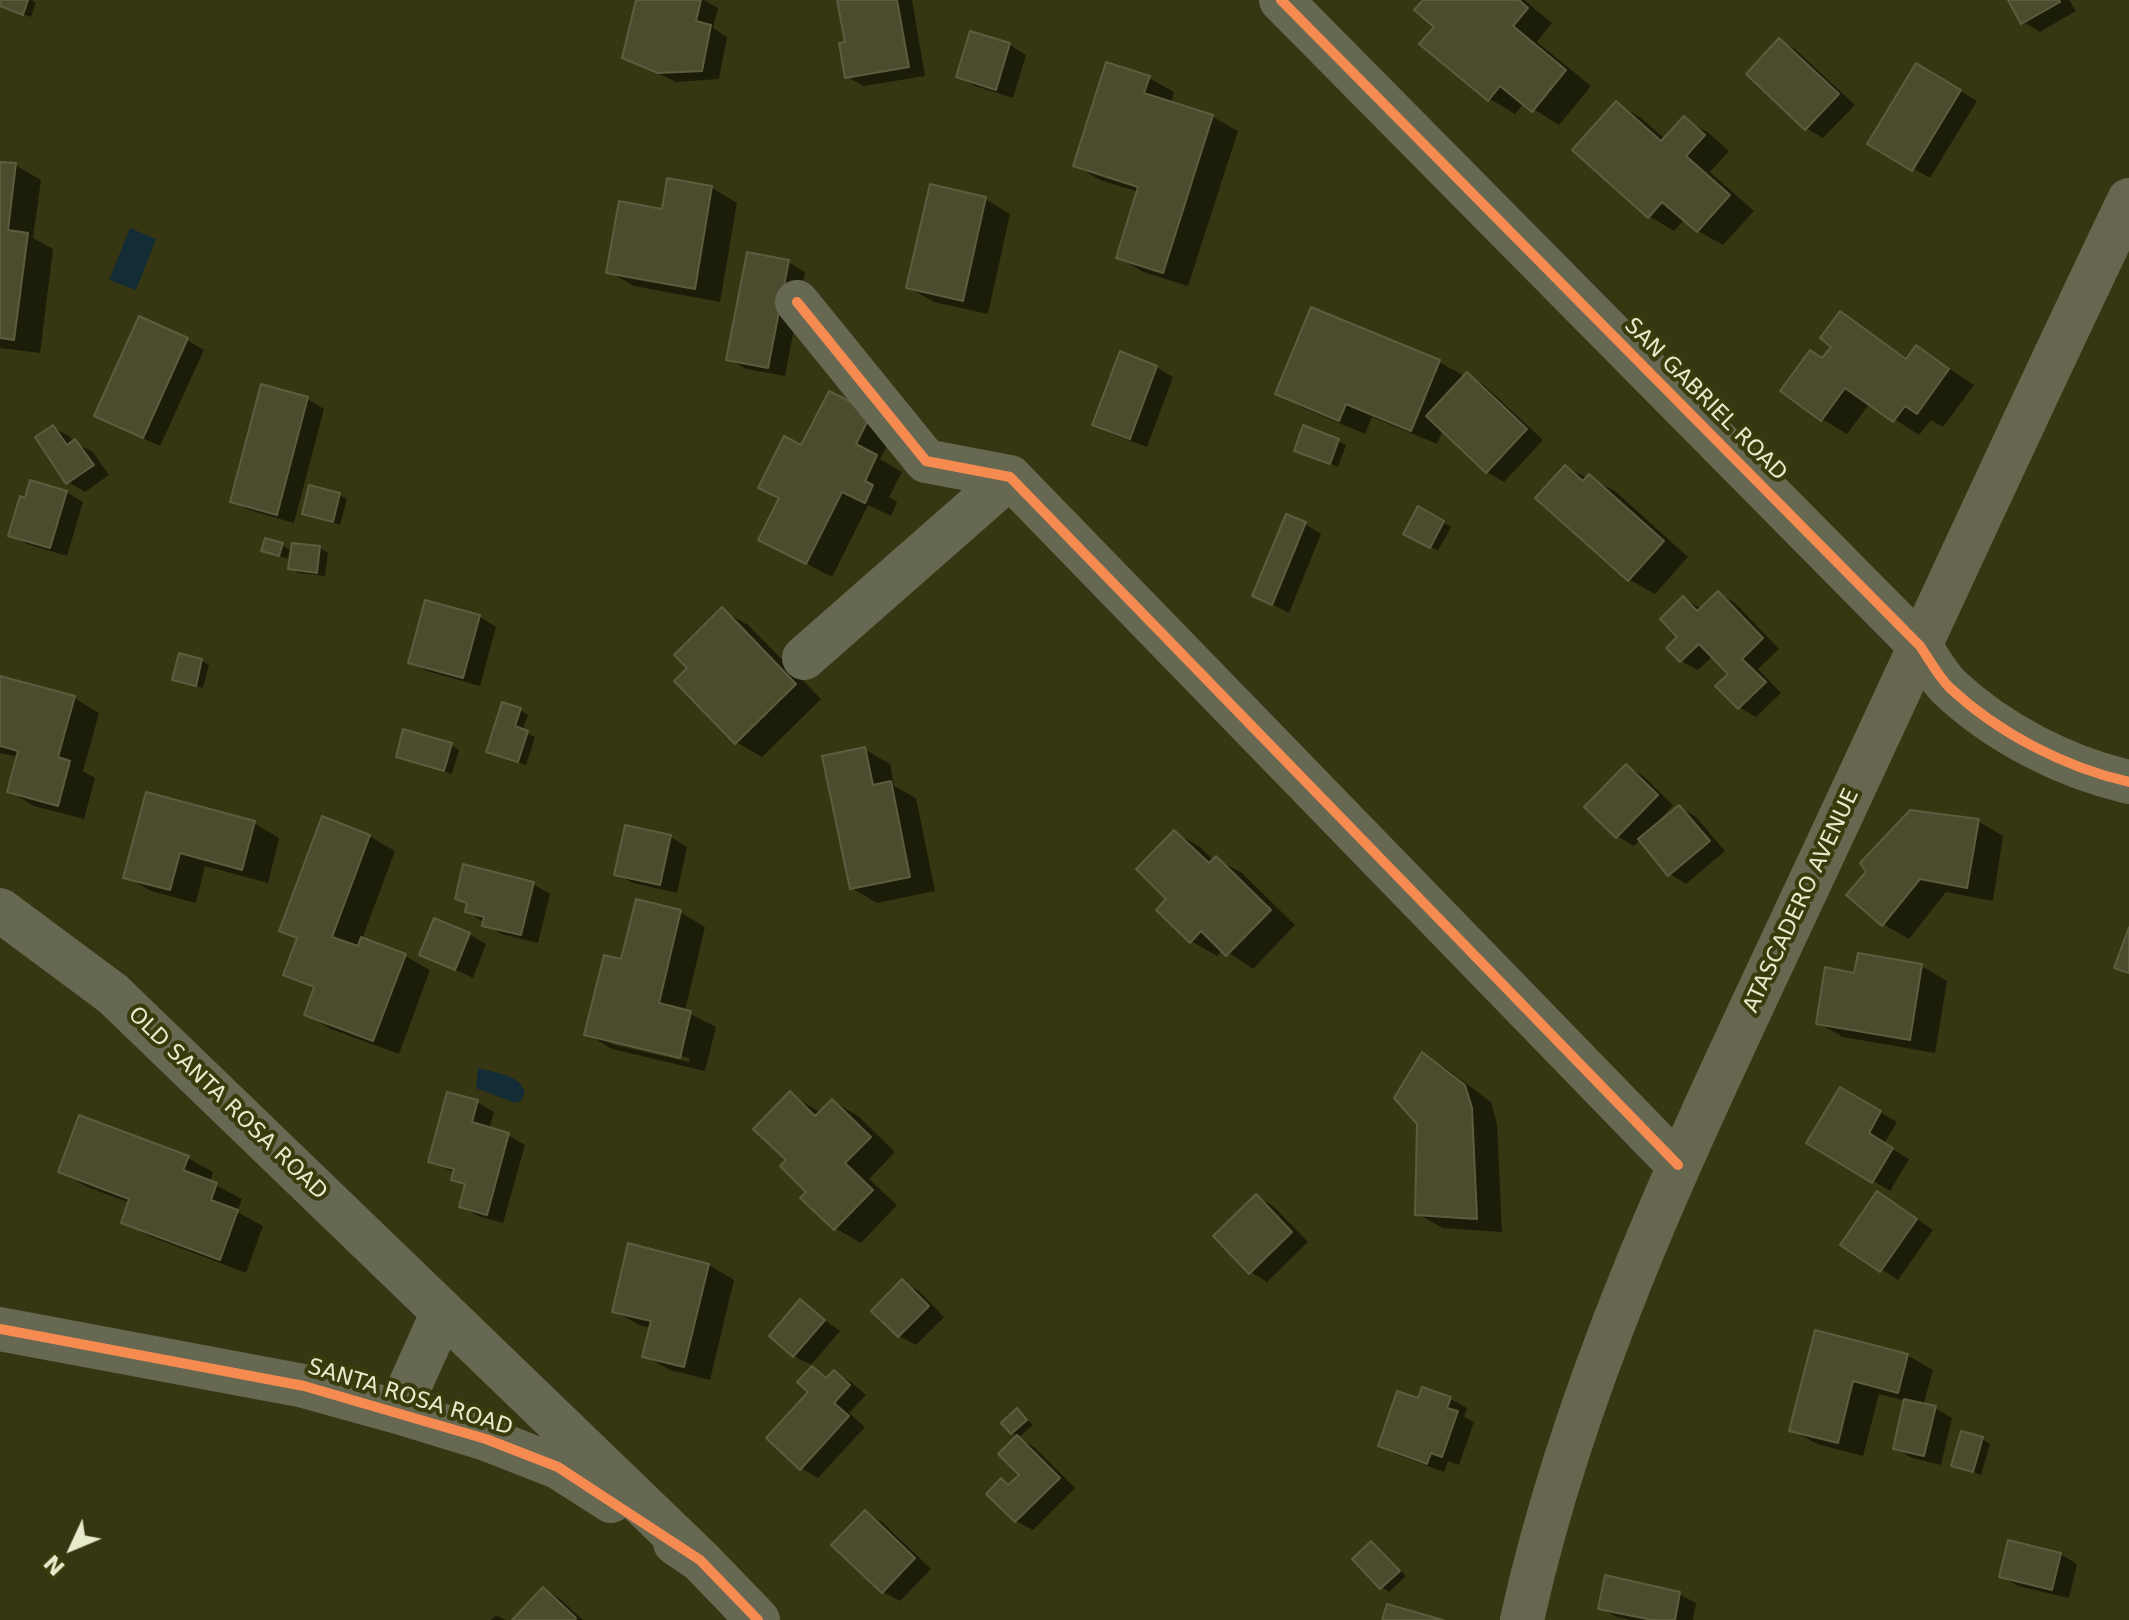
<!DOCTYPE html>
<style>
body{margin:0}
#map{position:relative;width:2129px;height:1620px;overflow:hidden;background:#363712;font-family:"DejaVu Sans",sans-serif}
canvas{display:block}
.north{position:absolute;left:32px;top:1508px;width:80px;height:80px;-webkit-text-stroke:6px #393b0c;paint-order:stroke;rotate:226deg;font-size:22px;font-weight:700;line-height:32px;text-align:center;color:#e7ebcc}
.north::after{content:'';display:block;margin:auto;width:28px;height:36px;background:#e7ebcc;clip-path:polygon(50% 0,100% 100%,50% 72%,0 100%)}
</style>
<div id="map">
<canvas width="2129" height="1620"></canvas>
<div class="north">N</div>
</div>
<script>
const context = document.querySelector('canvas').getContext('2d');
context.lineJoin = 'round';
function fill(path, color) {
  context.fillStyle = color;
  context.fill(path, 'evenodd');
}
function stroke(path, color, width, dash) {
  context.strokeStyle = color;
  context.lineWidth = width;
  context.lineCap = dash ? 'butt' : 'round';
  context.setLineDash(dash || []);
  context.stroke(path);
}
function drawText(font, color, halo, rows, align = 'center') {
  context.font = font + ' "DejaVu Sans",sans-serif';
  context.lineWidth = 8;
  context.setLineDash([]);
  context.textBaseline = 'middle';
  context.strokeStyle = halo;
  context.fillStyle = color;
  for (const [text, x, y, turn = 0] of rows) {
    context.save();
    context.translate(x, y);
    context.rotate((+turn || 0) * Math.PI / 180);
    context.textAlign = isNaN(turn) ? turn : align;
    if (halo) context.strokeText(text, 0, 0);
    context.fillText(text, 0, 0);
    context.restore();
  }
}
const water = new Path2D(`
 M130,228L156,239L136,290L109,280Z
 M478,1068C495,1073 519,1074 525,1092L522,1100L515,1103L476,1088Z`);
const shadow = new Path2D(`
 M0,0H32L36,3L31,17L0,6Z
 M638,0H704L718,8L713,28L727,37L719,79L676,82L624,57Z
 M839,0H912L925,76L864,86L847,77V43Z
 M1425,0H1524L1552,23L1537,42L1591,86L1559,125L1524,103L1515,114L1490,99L1437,26Z
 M2010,0H2069L2076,11L2040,32L2023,22Z
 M971,33L1010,45L1026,55L1013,98L975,86L958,76Z
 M1779,41L1796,50L1855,105L1823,138L1806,128Z
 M1917,65L1977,101L1930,178L1870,143Z
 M1149,78L1174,92L1171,103L1213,117L1238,131L1188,286L1143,272L1118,257L1139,192L1100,180L1075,165Z
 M1616,103L1641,118L1665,139L1684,119L1709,133L1729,151L1710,172L1754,211L1723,245L1698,231L1685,219L1674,231L1649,216Z
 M0,164L15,165L41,180L33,238L53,249L40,353L0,348Z
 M668,180L712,188L737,203L720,302L634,286L609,272L663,211Z
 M985,199L1010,214L988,314L934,302L908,287Z
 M788,262L805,272L785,376L746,369L729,359Z
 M1312,309L1439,362L1466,377L1468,375L1484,385L1543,440L1504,482L1487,472L1443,430L1437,444L1372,417L1365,434L1303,408L1277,393Z
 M1840,313L1908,359L1917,347L1974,385L1943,427L1931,420L1919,435L1870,403L1847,434L1822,419L1823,360L1834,346Z
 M187,340L204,350L160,446L113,425Z
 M1156,367L1173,377L1147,447L1112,434L1095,424Z
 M262,387L307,399L324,409L294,523L249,510L232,501Z
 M830,393L896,428L880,459L902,472L889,497L897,502L891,516L868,505L832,577L786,553L802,448Z
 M53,427L70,437L74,443L92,451L109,475L85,492L68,482Z
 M1338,441L1346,445L1338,467L1304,454Z
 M1565,467L1615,491L1688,557L1655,594L1630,580L1538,498Z
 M66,492L83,502L67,556L27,544L10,535L26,500Z
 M339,495L347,499L340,525L304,513Z
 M1418,509L1451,527L1438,551L1406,533Z
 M1305,524L1321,534L1289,613L1254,595Z
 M282,545L290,550L287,559L263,550Z
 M294,545L320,548L328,553L325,576L298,573L291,568Z
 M1718,593L1735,603L1779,649L1758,669L1781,693L1756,717L1739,707L1731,674L1714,655L1698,670L1681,661L1684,599L1702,609Z
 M426,602L480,617L496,627L480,686L427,671L411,662Z
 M722,610L748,625L821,699L762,757L736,742L690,668Z
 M202,661L209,665L203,688L175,679Z
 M0,678L74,698L99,713L83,771L95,778L84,819L34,806L9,791L18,757L0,753Z
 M520,710L528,715L522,731L535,737L526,765L489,751Z
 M451,745L459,750L452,774L398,756Z
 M864,749L890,764L894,786L916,798L935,891L877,903L852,888Z
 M1626,766L1643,776L1673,805L1658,822L1660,824L1679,807L1696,817L1725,851L1686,884L1670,874L1641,839L1634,846L1617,836Z
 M147,795L254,823L279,838L268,883L205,866L196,903L151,891L126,877Z
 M323,819L369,836L395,851L362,939L405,956L430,970L399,1054L331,1029L306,1014L315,990L286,974L298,940L282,930Z
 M1978,821L2003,836L1993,901L1946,892L1909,939L1883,924L1868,872Z
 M626,827L671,837L687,847L677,893L633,883L616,874Z
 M1174,832L1200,847L1214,861L1216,859L1242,873L1295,925L1253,969L1223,949L1217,956L1191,941Z
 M465,867L533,884L550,894L538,943L501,934L467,911L468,905L457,898Z
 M680,912L705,927L685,1011L716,1027L705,1071L612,1049L587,1034ZM611,1040L690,1058L689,1062L611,1044Z
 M469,934L486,944L473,978L422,954Z
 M1921,966L1947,981L1935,1053L1843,1037L1818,1023L1856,975Z
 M1422,1054L1447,1069L1491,1102L1497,1124L1502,1232L1443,1228L1417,1214Z
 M1840,1089L1897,1122L1884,1144L1909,1159L1890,1191L1809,1142Z
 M790,1094L821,1113L833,1101L858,1116L895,1152L869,1179L897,1205L861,1243L835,1228L789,1160Z
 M477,1102L494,1112L489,1129L508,1135L525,1145L503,1223L478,1216L461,1206L466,1186L453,1179L455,1173L430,1161Z
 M188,1158L213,1172L210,1182L242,1199L237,1212L263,1226L246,1273L149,1236L123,1222L130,1203L85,1186L60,1171Z
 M1256,1196L1273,1206L1308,1242L1267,1282L1251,1272Z
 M1895,1203L1933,1230L1898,1280L1843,1244Z
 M630,1246L709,1265L734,1280L710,1380L670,1370L644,1356L651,1328L639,1325L614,1311Z
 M903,1282L919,1291L944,1317L916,1345L899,1336Z
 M800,1302L840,1331L811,1365L794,1356L771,1336Z
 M1816,1332L1907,1355L1933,1370L1923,1406L1935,1408L1952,1418L1941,1465L1912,1458L1895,1448L1906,1401L1879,1394L1863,1456L1817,1444L1792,1430Z
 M813,1368L829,1378L834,1372L851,1382L866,1395L849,1413L865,1427L818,1478L801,1468Z
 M1450,1399L1467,1408L1464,1417L1474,1422L1459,1465L1448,1461L1444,1472L1397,1455L1380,1446L1419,1401Z
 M1017,1411L1033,1425L1018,1438L1034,1447L1075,1488L1033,1530L1016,1521L1002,1481L1010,1486L1022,1475L1001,1454L1018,1436L1012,1433Z
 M1982,1439L1990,1444L1981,1475L1954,1465Z
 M865,1513L882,1522L931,1569L900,1601L883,1592Z
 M1372,1543L1379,1548L1406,1576L1389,1592L1382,1587Z
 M2060,1554L2077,1564L2069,1598L2018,1586L2002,1576Z
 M544,1589L560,1599L583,1620H515Z
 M1679,1594L1696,1603L1693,1620H1630L1617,1617L1601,1608Z
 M496,1615L505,1620H491Z`);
const building = new Path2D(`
 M0,0H28L23,15L0,6Z
 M636,0H701L696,21L711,25L702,71L658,73L622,58Z
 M837,0H897L909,67L845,78L839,43L845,42Z
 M1423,0H1519L1528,8L1513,26L1566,70L1532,112L1500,86L1488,101L1419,44L1434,27L1414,10Z
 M2008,0H2059L2060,2L2021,24Z
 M970,31L1010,43L996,90L956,77Z
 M1779,38L1839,94L1805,130L1746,74Z
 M1106,62L1150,76L1144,93L1213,115L1163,273L1116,258L1138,187L1073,166Z
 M1916,63L1961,90L1912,171L1867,144Z
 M1616,101L1661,141L1684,116L1705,135L1686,156L1730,195L1697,232L1662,202L1648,218L1572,150Z
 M0,162L16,163L8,230L28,233L14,340L0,338Z
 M667,178L712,186L695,289L606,273L619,201L662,209Z
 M930,184L986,197L963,301L906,288Z
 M747,252L789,260L768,368L726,360Z
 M1311,307L1440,360L1411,431L1346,404L1339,421L1275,394Z
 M1840,311L1906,359L1916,345L1949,369L1917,414L1905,406L1893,422L1845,388L1821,421L1780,391L1810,350L1822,358L1831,347L1820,338Z
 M139,316L188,338L143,438L94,416Z
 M1120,351L1157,366L1130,439L1092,425Z
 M1467,372L1527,429L1486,473L1426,416Z
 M261,384L308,397L277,515L230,502Z
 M829,391L872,412L856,444L877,455L865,481L873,485L865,503L842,492L806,564L758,540L779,498L758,488L784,436L801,445Z
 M53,425L67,445L75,439L94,465L66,484L35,437Z
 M1303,425L1339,439L1330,464L1294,451Z
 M1565,465L1583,481L1589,474L1664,541L1628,581L1535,498Z
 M30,480L67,491L50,548L8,536L20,496L25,498Z
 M309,485L340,493L333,522L302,514Z
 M1418,506L1444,521L1430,548L1403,534Z
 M1286,514L1306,522L1272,605L1252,596Z
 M265,538L283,543L279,556L261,551Z
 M292,543L320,546L317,573L288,569Z
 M1718,591L1763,638L1742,659L1766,682L1738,709L1715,686L1728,674L1699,644L1680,662L1666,648L1677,637L1660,619L1683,596L1697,611Z
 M425,600L480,615L463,678L408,663Z
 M722,607L796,684L735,744L674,681L687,668L674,655Z
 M179,653L202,659L196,686L172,680Z
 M0,676L75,696L58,757L70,761L58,806L7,792L18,751L0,746Z
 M502,702L521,708L515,726L528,731L518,762L486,752Z
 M403,729L452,743L444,771L396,757Z
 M865,747L873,785L891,781L910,877L850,889L822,756Z
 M1626,764L1658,795L1616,838L1584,807Z
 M146,792L255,821L242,870L180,853L170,890L123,878Z
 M1679,805L1710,841L1668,876L1638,839Z
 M1910,810L1979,819L1967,888L1920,879L1882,926L1846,895L1866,872L1860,863Z
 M322,816L370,835L332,937L358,946L361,937L406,954L373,1041L304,1015L314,987L283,975L297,938L279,931Z
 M625,825L671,835L660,885L614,875Z
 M1174,830L1209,863L1216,856L1271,910L1226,956L1201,931L1190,943L1156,910L1166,899L1136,869Z
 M463,864L534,882L521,935L482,926L484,917L465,912L467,903L455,899Z
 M636,899L681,910L659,1003L691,1011L680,1058L584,1035L604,955L621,959Z
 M434,918L470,933L455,970L419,955Z
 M2129,927V973L2114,968Z
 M1858,953L1922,964L1910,1040L1816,1024L1825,967L1854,973Z
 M1422,1052L1465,1085L1472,1108L1477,1219L1415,1215L1417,1124L1394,1098Z
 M1840,1087L1881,1111L1869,1133L1893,1148L1872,1183L1806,1143Z
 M790,1091L815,1116L832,1099L871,1137L845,1163L873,1190L834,1230L800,1198L806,1192L780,1166L786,1160L753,1129Z
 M447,1092L478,1100L472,1122L509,1133L487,1215L459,1207L465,1184L451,1180L454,1169L428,1162Z
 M79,1115L189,1156L183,1170L217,1183L211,1200L238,1210L220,1260L121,1223L129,1199L58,1172Z
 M1877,1191L1917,1219L1880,1272L1840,1245Z
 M1256,1194L1292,1232L1249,1274L1213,1236Z
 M628,1243L709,1264L684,1367L642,1357L651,1321L612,1312Z
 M902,1279L929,1306L898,1337L871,1311Z
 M800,1299L825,1320L793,1357L769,1336Z
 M1815,1330L1908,1354L1898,1393L1853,1381L1838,1443L1789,1431Z
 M812,1366L826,1378L834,1370L850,1385L834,1403L849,1416L800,1470L766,1438L808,1392L797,1382Z
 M1422,1387L1451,1397L1447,1408L1458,1411L1442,1457L1431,1453L1427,1464L1378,1446L1397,1391L1418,1398Z
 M1904,1399L1936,1406L1924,1456L1893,1449Z
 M1017,1408L1027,1420L1011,1434L1001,1423Z
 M1961,1431L1983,1437L1973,1472L1951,1466Z
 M1017,1435L1060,1478L1015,1522L986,1494L1001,1478L1008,1485L1019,1475L998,1454Z
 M865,1510L915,1558L882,1593L831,1545Z
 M2008,1540L2061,1553L2052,1590L1999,1577Z
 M1371,1541L1400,1571L1380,1589L1352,1559Z
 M1605,1575L1680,1592L1675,1620H1652L1598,1609Z
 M543,1587L576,1618L575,1620H512Z
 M1387,1604L1443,1620H1382Z`);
const minor = new Path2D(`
 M1281,0L1920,646C1929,659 1938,676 1949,687C1998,733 2064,767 2129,782
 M797,302L926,461L1010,477L1678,1165
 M804,658L1010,477
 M0,910L113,994L700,1560
 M0,1329L304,1386L398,1412L486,1439L558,1467L611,1501
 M398,1412L443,1312
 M675,1543L700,1560L758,1620`);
const major = new Path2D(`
 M1522,1620C1578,1366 1694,1131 1803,897C1912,665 2018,431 2129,200`);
const cycleway = new Path2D(`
 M1281,0L1920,646C1929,659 1938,676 1949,687C1998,733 2064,767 2129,782
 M797,302L926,461L1010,477L1678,1165
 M0,1329L304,1386L486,1439L558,1467L700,1560L758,1620`);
const streetNames = [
 ["SAN GABRIEL ROAD",1705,400,45],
 ["ATASCADERO AVENUE",1802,901,-65],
 ["OLD SANTA ROSA ROAD",227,1104,44],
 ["SANTA ROSA ROAD",410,1398,17]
];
fill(water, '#132c35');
fill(shadow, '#0007');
fill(building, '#4d4b2e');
stroke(building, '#5e5c3e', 2);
stroke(minor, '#666851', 44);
stroke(major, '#66674e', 44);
stroke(cycleway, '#f68b52', 10);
drawText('22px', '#e7ebcc', '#393b0c', streetNames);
</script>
